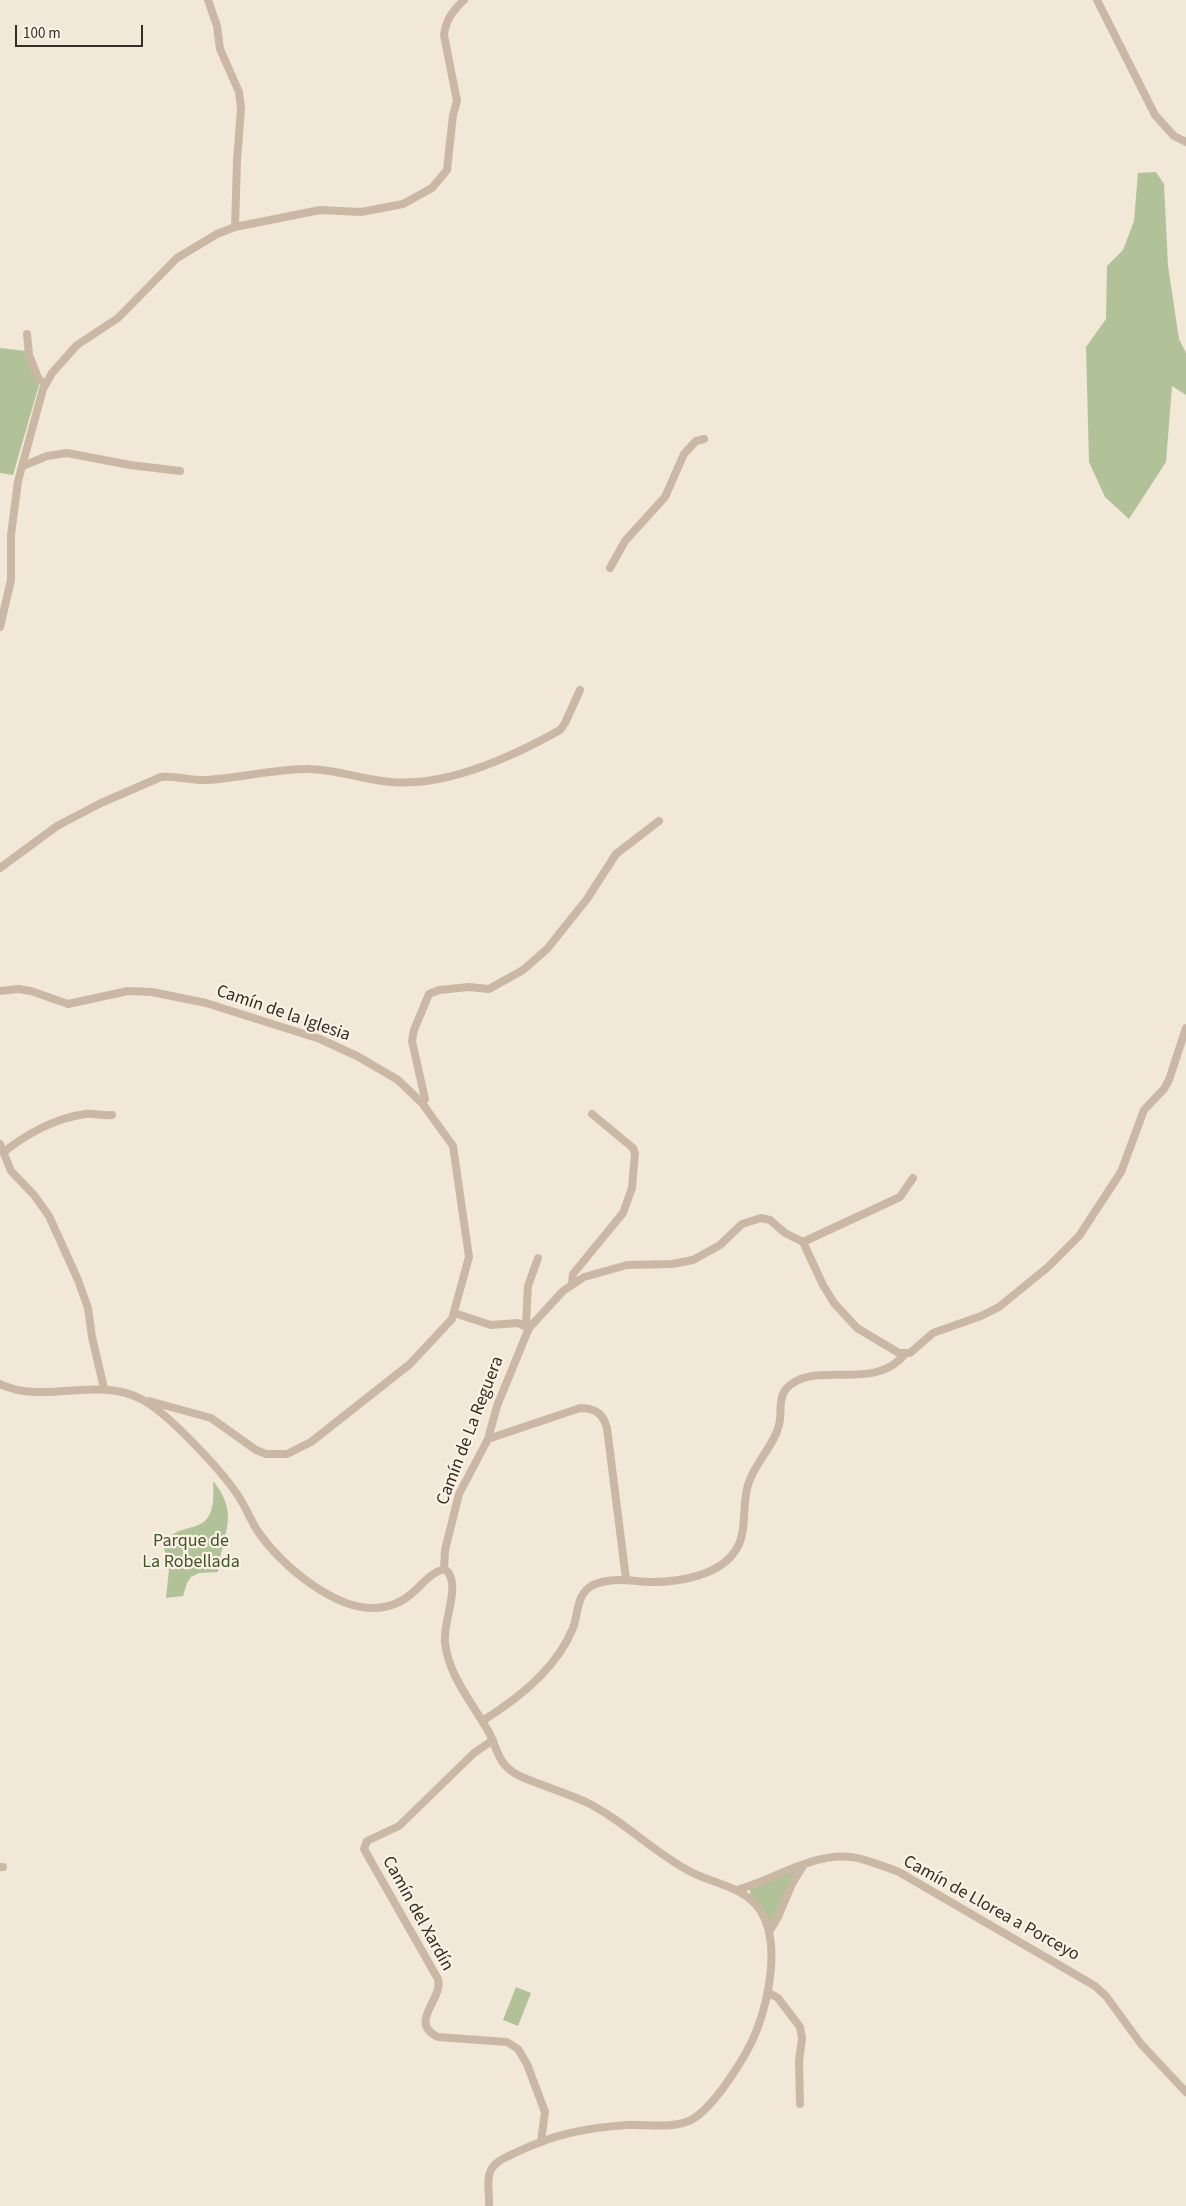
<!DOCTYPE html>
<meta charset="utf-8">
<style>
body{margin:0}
#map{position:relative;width:1186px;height:2206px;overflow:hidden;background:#f2e8d8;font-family:"Source Sans 3",sans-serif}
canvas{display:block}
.scale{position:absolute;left:15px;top:25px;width:128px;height:22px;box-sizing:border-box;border:2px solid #362c26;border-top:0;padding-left:6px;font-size:15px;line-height:18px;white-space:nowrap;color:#362c26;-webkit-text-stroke:4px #faf2e5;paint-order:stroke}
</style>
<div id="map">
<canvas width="1186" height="2206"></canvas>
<div class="scale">100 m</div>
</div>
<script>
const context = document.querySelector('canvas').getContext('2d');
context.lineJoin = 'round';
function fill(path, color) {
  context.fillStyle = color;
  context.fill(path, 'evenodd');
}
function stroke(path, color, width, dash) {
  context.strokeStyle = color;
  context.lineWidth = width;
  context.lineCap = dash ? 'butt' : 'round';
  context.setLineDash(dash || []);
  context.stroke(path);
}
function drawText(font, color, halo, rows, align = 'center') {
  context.font = font + ' "Source Sans 3",sans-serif';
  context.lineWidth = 4.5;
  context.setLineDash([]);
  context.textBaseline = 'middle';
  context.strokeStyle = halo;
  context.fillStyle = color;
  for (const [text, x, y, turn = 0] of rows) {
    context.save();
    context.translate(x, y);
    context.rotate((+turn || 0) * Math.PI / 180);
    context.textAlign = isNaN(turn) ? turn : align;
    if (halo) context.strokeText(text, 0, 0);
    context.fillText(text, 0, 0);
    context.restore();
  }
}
const green = new Path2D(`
 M1156,172L1164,184L1168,266L1179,339L1186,353V395L1172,386L1166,462L1129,519L1105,497L1089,462L1086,347L1106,319L1107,266L1123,250L1134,221L1138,173Z
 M0,348L26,351L39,385L13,475L0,473Z
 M213,1481C241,1515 222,1534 218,1572L199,1573L191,1577L187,1583L183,1596L166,1598L169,1569L163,1544C182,1515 218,1545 213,1481Z
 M794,1868L799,1873L771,1922C759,1918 750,1901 750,1889Z
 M516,1987L531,1993L518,2026L503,2020Z`);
const street = new Path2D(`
 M208,0L217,26L220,49L239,92L241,108L237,161L235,227
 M1097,0L1155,115L1174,136L1186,142
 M27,334L29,355L39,380L45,383
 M23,466L47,456L67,453L130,465L180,471
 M610,568L625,541L665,497L684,454L696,441L704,439
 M0,627L11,580V535L18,481L43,389L52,373L77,345L118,318L177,258L217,234L235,227L320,210L361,212L403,204L432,188L447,170L453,115L457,101L444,35C446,19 453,11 464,0
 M0,868L57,826L101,803L161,777C176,775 191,781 206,780C240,778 274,769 308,769C336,769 363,780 391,782C447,787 512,757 560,730L565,723L580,690
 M0,991L18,989L31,991L68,1004L128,991L152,992L206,1003L320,1039L357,1056L398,1080L422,1103L453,1146L469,1257L452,1319L410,1364L311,1442L287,1454H266L256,1450L211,1418L149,1401
 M422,1103L425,1099L412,1041L414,1030L429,994L439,990L469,987L489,989L523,970L547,949L587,899L616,854L659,821
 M0,1144L11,1171L34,1195L49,1216L78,1280L88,1308L92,1337L104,1388
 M4,1152C26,1134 56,1118 85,1114C94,1113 103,1116 112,1115
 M803,1242L900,1197L913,1178
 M572,1283L573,1274L623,1213L632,1188L635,1153L633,1148L592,1114
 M454,1313L491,1325L518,1323L529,1328
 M526,1325L528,1286L538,1258
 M0,1384C45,1405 96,1376 141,1399C167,1412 220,1469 237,1494C245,1505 250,1519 257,1530C280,1565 340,1616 384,1607C416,1601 422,1575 444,1569L448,1572C460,1589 443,1620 445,1643C449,1676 471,1701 487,1729C494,1740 496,1754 504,1764C509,1770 515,1774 522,1777C543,1786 566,1793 586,1802C623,1820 654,1853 691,1872C714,1884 745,1887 760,1910C781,1942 769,1999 756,2032C747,2055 714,2108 691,2120C673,2129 647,2124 627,2125C585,2128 555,2134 517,2152C507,2157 494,2161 490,2172C486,2183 490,2195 489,2206
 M488,1439L580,1408C596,1408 603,1414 607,1428L626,1579
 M444,1569L445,1550L459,1494L488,1439L497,1406L529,1328L563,1291L584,1277L627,1265L672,1264L693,1260L720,1245L742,1224L761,1218L770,1220L785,1233L803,1242L823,1285L834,1303L857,1328L899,1353H910L933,1333L981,1316L999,1307L1048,1267L1079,1236L1121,1172L1144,1110L1164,1089L1169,1080L1186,1028
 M482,1721C518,1699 557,1668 573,1628C579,1612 576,1594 593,1585C613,1576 633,1582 653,1582C680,1582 722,1575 737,1548C748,1529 741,1502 749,1482C756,1461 774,1446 779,1425C782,1414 778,1399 786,1389C814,1358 873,1394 905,1354
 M493,1740L474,1753L399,1826L367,1841L364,1849L438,1979C444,1999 407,2022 438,2037L507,2042L518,2049L527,2064L545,2112L541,2142
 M0,1867H3
 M736,1890C775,1880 810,1853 851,1857C868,1859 884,1867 899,1872L1095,1986L1106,1996L1141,2044L1186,2092
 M769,1932L778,1917L792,1884L803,1866
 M769,1993L778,1998L800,2027L802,2038L799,2062L800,2104`);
const streetNames = [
 ["Camín de la Iglesia",283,1014,19],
 ["Camín de La Reguera",471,1431,-69],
 ["Camín de Llorea a Porceyo",991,1909,29],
 ["Camín del Xardín",417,1914,61]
];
const parkNames = [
 ["Parque de",191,1542],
 ["La Robellada",191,1563]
];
fill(green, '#b1c298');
stroke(street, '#cbb8a4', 8);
drawText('18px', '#362c26', '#faf2e5', streetNames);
drawText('18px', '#425528', '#faf2e5', parkNames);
</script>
